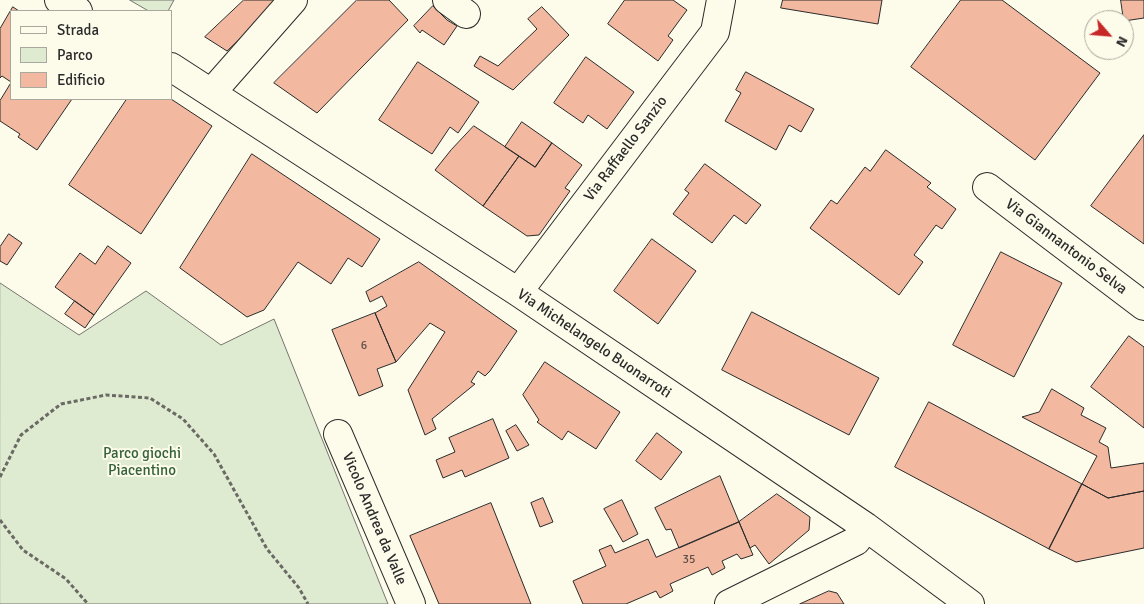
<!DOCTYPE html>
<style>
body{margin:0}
#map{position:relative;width:1144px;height:604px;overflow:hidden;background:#fdfbea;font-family:Signika,sans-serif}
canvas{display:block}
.legend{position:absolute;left:10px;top:10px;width:162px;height:90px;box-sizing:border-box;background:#fdfbea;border:1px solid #a9a89e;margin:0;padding:6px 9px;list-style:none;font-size:15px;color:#2b2b2b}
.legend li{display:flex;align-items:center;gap:10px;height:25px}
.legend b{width:25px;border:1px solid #a9a89e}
.north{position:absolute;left:1084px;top:10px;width:50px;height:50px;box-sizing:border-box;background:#fdfbea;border:1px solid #a9a89e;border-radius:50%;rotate:117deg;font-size:14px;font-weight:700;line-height:20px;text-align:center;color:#2b2b2b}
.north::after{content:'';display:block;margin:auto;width:18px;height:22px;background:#c62828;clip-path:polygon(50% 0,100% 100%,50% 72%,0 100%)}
</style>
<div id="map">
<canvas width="1144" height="604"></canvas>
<ul class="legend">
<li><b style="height:6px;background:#fdfbea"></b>Strada</li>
<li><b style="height:14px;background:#deebd1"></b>Parco</li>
<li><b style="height:14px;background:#f2b8a0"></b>Edificio</li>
</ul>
<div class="north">N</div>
</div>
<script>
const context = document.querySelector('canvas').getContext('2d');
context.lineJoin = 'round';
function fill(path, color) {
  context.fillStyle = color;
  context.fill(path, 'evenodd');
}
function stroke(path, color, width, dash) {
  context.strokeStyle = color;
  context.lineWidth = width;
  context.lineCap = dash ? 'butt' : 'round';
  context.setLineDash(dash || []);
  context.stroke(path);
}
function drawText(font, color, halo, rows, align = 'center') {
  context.font = font + ' Signika,sans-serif';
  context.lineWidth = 4;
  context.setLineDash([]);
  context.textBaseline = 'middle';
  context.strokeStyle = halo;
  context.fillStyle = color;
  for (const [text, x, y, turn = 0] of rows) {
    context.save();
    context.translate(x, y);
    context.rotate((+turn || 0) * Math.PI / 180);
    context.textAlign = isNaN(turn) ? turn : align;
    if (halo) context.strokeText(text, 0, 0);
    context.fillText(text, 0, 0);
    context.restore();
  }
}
const green = new Path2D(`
 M130,0H174L168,11H149Z
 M0,283L79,335L146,291L221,345L274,319L388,604H0Z`);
const building = new Path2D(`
 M244,0H281L227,51L205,37Z
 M357,0H389L408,20L317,113L274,83Z
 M625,0H673L687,10L668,36L673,40L658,61L608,24Z
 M783,0H882L878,24L781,8Z
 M961,0H1002L1100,73L1035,160L911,67Z
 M1121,0H1144V18L1124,21Z
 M433,6L447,20L457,26L444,45L422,30L420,33L414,26Z
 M13,7L19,11H11V82L2,76L0,78V29Z
 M542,7L569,35L513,90L474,66L480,56L498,66L537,29L528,19Z
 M586,57L634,92L607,129L588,115L583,123L554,103Z
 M418,62L479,102L458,133L450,127L432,154L379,120Z
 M746,72L814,109L801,132L789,125L776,150L725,121L741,93L736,90Z
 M11,83V99H72L37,150L18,137L20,134L0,121V101Z
 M127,99H171L212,126L141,234L69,185Z
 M522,122L552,143L535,167L505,147Z
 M474,126L519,156L483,206L435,170L451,150Z
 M1144,135V244L1091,206Z
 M552,143L582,165L565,188L570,191L539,235L527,236L483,206L519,156L535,167Z
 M886,150L931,183L927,187L956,209L942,229L936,225L914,255L923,262L899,295L810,228L831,200L837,204L865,167L870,171Z
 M252,154L380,239L362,267L348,258L331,284L298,262L264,310L247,317L180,268Z
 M705,164L761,205L746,224L734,215L712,243L673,214L689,193L685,190Z
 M9,234L22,243L7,265L0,261V247Z
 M652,239L696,271L658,324L614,291Z
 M108,246L131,263L94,315L55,287L80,253L95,264Z
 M1001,252L1062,283L1014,377L953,345Z
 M419,262L517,331L490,371L485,376L478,371L471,382L475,384L432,419L436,429L425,435L408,390L445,332L430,323L396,362L375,313L387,306L382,296L370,302L366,292Z
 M75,301L94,315L85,328L65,314Z
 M752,312L879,378L849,435L722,370Z
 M375,313L396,362L377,369L383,386L359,396L332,330Z
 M1129,336L1144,347V428L1091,387Z
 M545,362L620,412L596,449L568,431L562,440L537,422L539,420L523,395Z
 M1052,389L1084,408L1081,415L1106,428L1099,442L1108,447L1111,468L1144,463V491L1108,498L1082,484L1097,456L1022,417L1039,412Z
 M929,402L1082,484L1049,549L895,467Z
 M493,419L509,458L465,477L462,470L443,478L436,460L455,452L449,438Z
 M516,425L529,445L517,451L506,431Z
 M657,433L682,452L661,480L636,461Z
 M720,476L739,522L679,548L671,529L666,530L655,508Z
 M1082,484L1108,498L1144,491V548L1076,562L1049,549Z
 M777,494L810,517L809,530L769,564L755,545L750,548L739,522Z
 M543,498L553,522L540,527L531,503Z
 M622,500L638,534L623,542L604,509Z
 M491,503L531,604H439L410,536Z
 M739,522L753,555L741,559L737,554L722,561L725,568L712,575L708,567L670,584L673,591L660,598L656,591L626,604H583L573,581L606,566L599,550L611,545L615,553L648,539L656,557Z
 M829,591L837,593L844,604H800Z`);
const path = new Path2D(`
 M0,477L21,435L61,404L106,395L150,398L183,419L214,454L267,549L299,588L308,604
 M0,520L23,550L66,579L88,604`);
const minor = new Path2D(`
 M59,0L78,11
 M447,0L466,14
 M171,67L518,292L866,527L970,604
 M212,92L293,0
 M987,187L1144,306
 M518,292L715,32L721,0
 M338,434L411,604
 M729,604L856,541L866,527`);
const numberNames = [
 ["6",364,346],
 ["35",689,560]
];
const streetNames = [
 ["Via Raffaello Sanzio",626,149,-53],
 ["Via Giannantonio Selva",1066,247,37],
 ["Via Michelangelo Buonarroti",594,344,34],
 ["Vicolo Andrea da Valle",374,519,67]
];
const parkNames = [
 ["Parco giochi",142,454],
 ["Piacentino",142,471]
];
fill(green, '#deebd1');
stroke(green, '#74746e', 1);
fill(building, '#f2b8a0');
stroke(building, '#2b2b2b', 1);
stroke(minor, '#2b2b2b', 30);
stroke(path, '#6a6964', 3, [4, 2.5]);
stroke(minor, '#fdfbea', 28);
drawText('12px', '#5d4e48', null, numberNames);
drawText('15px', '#2b2b2b', '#fdfbea', streetNames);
drawText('15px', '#34623c', '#fdfbea', parkNames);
</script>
